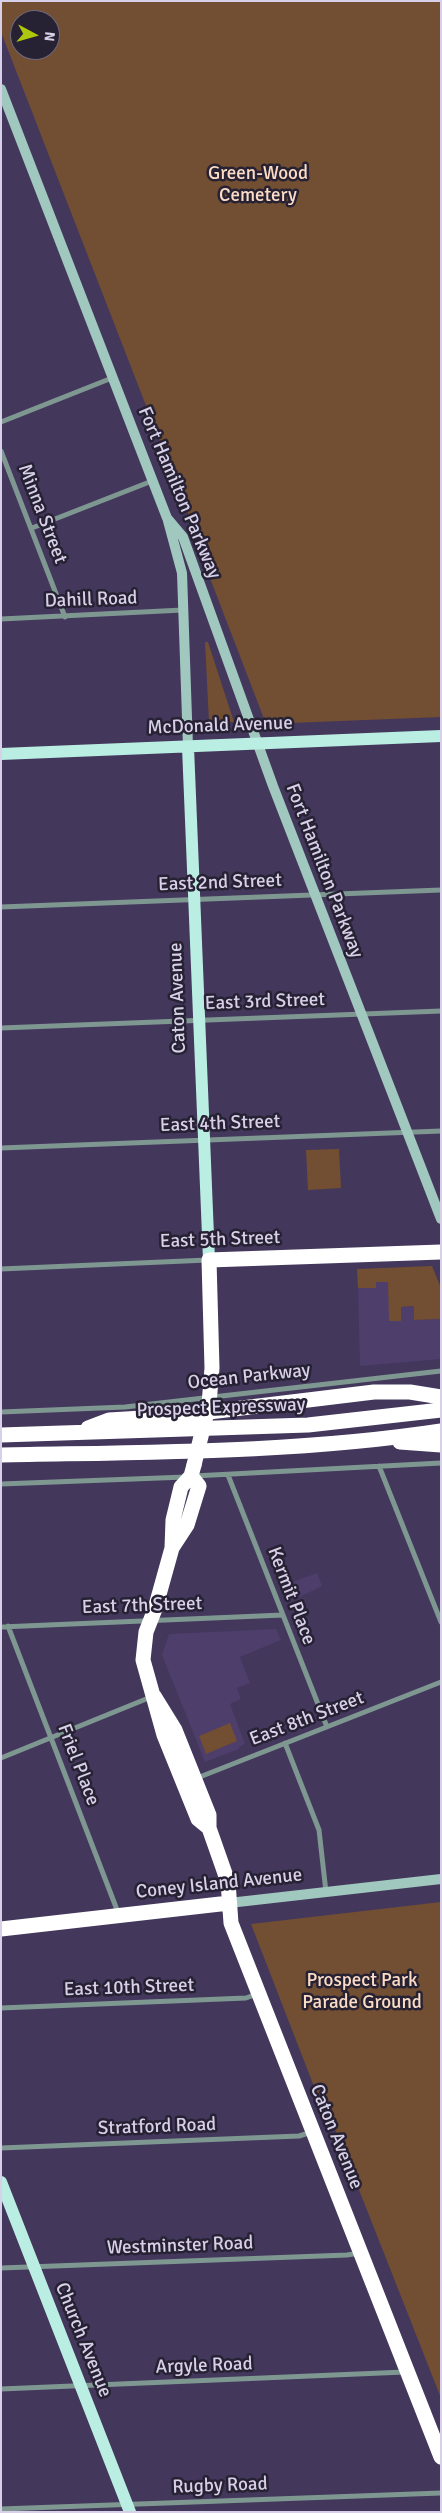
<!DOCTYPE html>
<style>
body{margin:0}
#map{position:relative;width:442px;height:2513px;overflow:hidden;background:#43375c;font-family:Signika,sans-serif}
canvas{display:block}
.frame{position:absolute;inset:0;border:2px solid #d7d0e8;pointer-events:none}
.north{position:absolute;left:10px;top:10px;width:50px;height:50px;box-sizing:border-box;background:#272233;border:1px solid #6d687b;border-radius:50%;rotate:96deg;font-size:14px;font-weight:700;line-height:20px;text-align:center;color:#d7d0e8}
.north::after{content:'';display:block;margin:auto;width:18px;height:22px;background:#adc60e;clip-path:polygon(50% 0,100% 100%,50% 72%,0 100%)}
</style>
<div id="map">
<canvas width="442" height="2513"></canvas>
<div class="frame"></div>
<div class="north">N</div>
</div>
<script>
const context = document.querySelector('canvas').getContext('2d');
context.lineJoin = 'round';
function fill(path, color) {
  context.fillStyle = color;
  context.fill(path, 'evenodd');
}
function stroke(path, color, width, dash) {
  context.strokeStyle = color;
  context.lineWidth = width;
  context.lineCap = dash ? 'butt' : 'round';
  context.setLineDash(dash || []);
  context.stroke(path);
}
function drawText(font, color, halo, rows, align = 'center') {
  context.font = font + ' Signika,sans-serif';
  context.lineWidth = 5;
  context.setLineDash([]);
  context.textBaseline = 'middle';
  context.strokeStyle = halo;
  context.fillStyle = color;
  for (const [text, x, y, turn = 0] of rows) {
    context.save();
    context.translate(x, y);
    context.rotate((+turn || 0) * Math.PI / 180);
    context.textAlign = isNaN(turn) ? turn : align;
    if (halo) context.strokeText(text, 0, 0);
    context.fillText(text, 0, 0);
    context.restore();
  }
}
const built = new Path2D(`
 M375,1282H388L401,1307L414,1306L415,1320L441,1319V1359L360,1366L358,1288H376Z
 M317,1573L322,1586L291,1601L284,1585Z
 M276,1629L281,1640L240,1657L250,1683L237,1688L241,1699L230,1704L245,1744L239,1747V1749L205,1762L162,1655L169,1634Z`);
const green = new Path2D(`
 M1,1H441V717L266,724L195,539L197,537L1,32ZM20,20H50V50H20Z
 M205,642H208L234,722H209Z
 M339,1149L341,1188L308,1190L306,1150Z
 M432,1266L441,1288V1319L414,1320V1306L401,1307V1321H389L388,1282H376V1288H358L357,1269Z
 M230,1723L237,1741L206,1754L199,1736Z
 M441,1902V2398L324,2101L320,2102L251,1924Z`);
const street = new Path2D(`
 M1,422L112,378
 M1,451L65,617
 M32,528L152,481
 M1,619L183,610
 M1,907L441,890
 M1,1028L441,1011
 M1,1148L441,1131
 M1,1269L208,1260
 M1,1412L125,1407L441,1371
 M379,1466L441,1622
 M228,1475L327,1727
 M194,1476L441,1463
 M1,1484L186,1477
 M8,1626L119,1915
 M1,1627L283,1615
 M285,1743L319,1830L326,1892
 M1,1758L151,1697
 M197,1778L441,1682
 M1,2008L246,1998L257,1994
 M1,2148L299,2136L312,2132
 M1,2268L347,2255L360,2253
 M1,2389L405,2372
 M1,2509L441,2493`);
const secondary = new Path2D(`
 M1,89L167,518L183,537L273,786L441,1219
 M168,521L182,573L188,747
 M229,1903L441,1879`);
const primary = new Path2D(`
 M188,747L209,1260
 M1,754L441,736
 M1,2182L130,2512`);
const highway = new Path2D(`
 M209,1404L212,1368L209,1260L441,1252
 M88,1428L109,1420L176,1416L374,1392H410L441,1397
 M1,1435L308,1425L441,1410
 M400,1442L441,1445
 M1,1455C148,1452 296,1453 441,1431
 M194,1465L191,1476L181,1487L173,1520L172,1548L155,1609L146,1632L143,1660L164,1735L198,1819L209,1828
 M172,1548L187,1525L199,1486L191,1476
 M154,1696L175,1730L209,1815V1828L228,1882L231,1923L441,2457
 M1,1929L229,1903`);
const highwayBridge = new Path2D(`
 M194,1465L209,1404`);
const parkNames = [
 ["Green-Wood",258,174],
 ["Cemetery",258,196],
 ["Prospect Park",362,1981],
 ["Parade Ground",362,2003]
];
const streetNames = [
 ["Fort Hamilton Parkway",179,493,67],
 ["Minna Street",42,514,69],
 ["Dahill Road",91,600,-2],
 ["McDonald Avenue",220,726,-2],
 ["Fort Hamilton Parkway",324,871,69],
 ["East 2nd Street",220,883,-2],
 ["Caton Avenue",178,998,-92],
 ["East 3rd Street",265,1002,-2],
 ["East 4th Street",220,1124,-2],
 ["East 5th Street",220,1240,-2],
 ["Ocean Parkway",249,1377,-6],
 ["Prospect Expressway",221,1408,-2],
 ["Kermit Place",291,1596,69],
 ["East 7th Street",142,1606,-2],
 ["East 8th Street",307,1719,-21],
 ["Friel Place",78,1765,69],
 ["Coney Island Avenue",219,1884,-6],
 ["East 10th Street",129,1988,-2],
 ["Stratford Road",157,2127,-2],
 ["Caton Avenue",336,2137,68],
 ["Westminster Road",180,2246,-2],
 ["Church Avenue",83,2340,68],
 ["Argyle Road",204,2366,-2],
 ["Rugby Road",220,2486,-2]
];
fill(built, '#4d3e6b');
fill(green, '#724e32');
stroke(street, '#7e9791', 5);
stroke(secondary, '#a1c8be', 10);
stroke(primary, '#bbeee2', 12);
stroke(highway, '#fff', 15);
stroke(highwayBridge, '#fff', 15);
drawText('19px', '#fcdcc5', '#272233', parkNames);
drawText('19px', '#d7d0e8', '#272233', streetNames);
</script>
